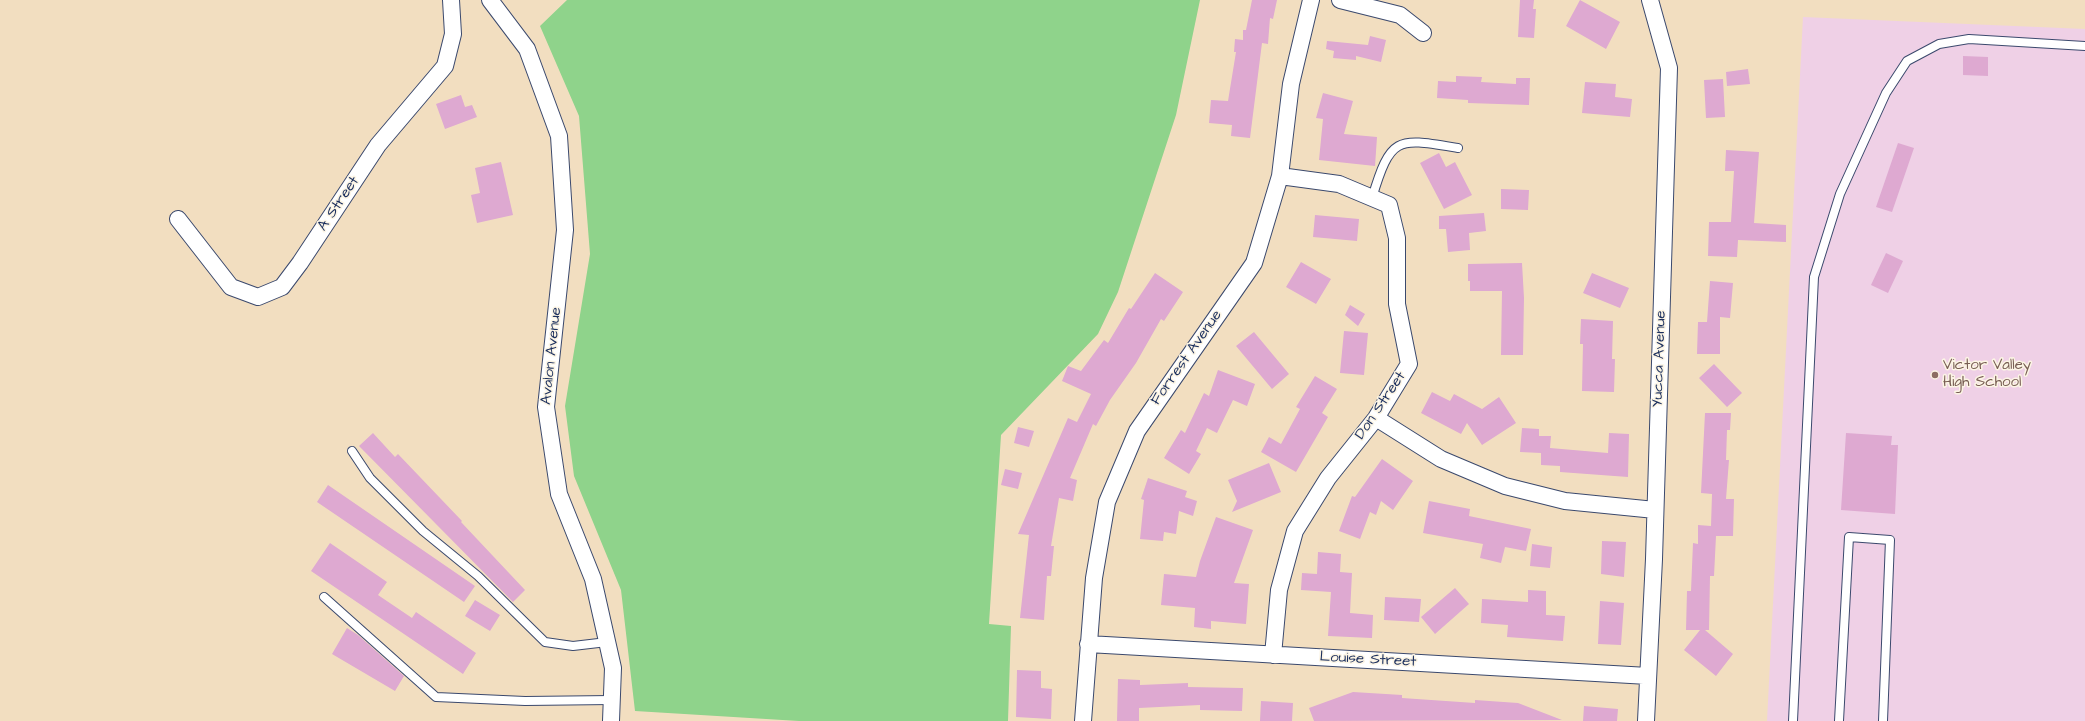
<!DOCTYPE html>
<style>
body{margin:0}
canvas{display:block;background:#f2dec0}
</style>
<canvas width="2085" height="721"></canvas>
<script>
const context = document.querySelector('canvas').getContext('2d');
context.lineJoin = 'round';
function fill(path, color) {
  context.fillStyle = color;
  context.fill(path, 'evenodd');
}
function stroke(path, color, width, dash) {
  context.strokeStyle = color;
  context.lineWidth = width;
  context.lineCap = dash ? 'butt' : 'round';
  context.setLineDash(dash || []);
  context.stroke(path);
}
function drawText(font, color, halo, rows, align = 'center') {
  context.font = font + ' "Architects Daughter",sans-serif';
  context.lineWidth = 3;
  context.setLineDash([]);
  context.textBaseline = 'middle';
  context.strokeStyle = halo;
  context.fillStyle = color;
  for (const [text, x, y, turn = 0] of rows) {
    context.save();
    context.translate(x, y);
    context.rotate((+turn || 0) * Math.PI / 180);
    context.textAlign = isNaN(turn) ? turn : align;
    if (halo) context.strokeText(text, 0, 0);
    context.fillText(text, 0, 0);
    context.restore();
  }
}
const built = new Path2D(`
 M1803,17L2085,29V721H1767Z`);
const green = new Path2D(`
 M567,0H1200L1176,115L1118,292L1098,334L1001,435L989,624L1011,626L1008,721H799L635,711L621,590L574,476L565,406L590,254L579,116L540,26Z`);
const building = new Path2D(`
 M1252,0H1277L1273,19L1270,18L1268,44L1262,43L1250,138L1231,136L1232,125L1209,123L1211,100L1228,101L1236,52H1234L1235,39L1243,40V30H1246Z
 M1520,0H1534L1533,9H1536L1534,38L1518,37Z
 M1580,0L1620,22L1606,49L1566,26Z
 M1370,36L1386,40L1381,62L1356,56V60L1333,58L1334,51L1326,49L1327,41L1368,45Z
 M1963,56L1988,57V76L1963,75Z
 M1748,69L1750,84L1727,86L1726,72Z
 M1456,76L1482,77L1481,82L1516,84V78H1530L1529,105L1468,103V100L1437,98L1438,81L1456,82Z
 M1723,79L1725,117L1706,118L1704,80Z
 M1585,82L1616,84L1615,97L1632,99L1630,117L1582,113Z
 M1323,93L1353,101L1344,134L1377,137L1375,166L1319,160L1323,119L1316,118Z
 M461,95L465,107L472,105L477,117L445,129L436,104Z
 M1898,143L1914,148L1892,212L1876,207Z
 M1726,150L1759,152L1754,223L1786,225V242L1738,240L1737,257L1708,256L1709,222H1731L1734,171H1725Z
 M1439,153L1446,167L1455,162L1472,195L1444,209L1420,163Z
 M501,162L513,215L477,223L471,195L480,193L475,168Z
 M1501,189L1529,190L1528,210L1501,209Z
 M1484,213L1486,231L1469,233L1470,250L1448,252L1446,229H1439V216Z
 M1315,215L1359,219L1357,241L1313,237Z
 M1886,253L1903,261L1888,293L1871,285Z
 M1301,262L1331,279L1316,304L1286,287Z
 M1522,263L1524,298L1523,355H1501L1502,291H1470V281H1468V264Z
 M1155,273L1183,292L1164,321L1161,319L1136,363L1110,400L1096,426L1093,424L1070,478L1077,480L1073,501L1059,498L1051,546H1054L1051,576H1047L1044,620L1020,618L1029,535L1018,534L1068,418L1077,422L1091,394L1062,381L1068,366L1081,371L1104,340L1108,343L1129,308L1131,309Z
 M1592,273L1629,288L1620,308L1583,293Z
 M1710,281L1733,283L1730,318L1720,317V354H1697L1698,322H1707Z
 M1350,305L1365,314L1358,326L1345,315Z
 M1581,319L1613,321L1612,359H1615L1614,392L1582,391L1583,344H1580Z
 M1344,331L1368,333L1364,375L1340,373Z
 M1254,332L1289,374L1272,389L1236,346Z
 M1714,364L1742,393L1727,407L1699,378Z
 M1218,370L1255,384L1247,406L1233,400L1217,433L1207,428L1196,451L1201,454L1189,474L1164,458L1181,430L1185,433L1204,393L1209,396Z
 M1315,376L1337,389L1322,413L1328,417L1296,472L1261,452L1269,437L1281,444L1300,409L1296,407Z
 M1432,392L1450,401L1454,394L1482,409L1499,397L1516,423L1482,445L1467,423L1461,434L1421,413Z
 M1705,413H1731L1730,430H1727L1726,460H1729L1726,499H1734L1733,536H1716L1714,576H1710L1709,630H1705L1733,654L1716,676L1684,650L1700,630H1686L1687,591H1691L1693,543L1698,544V525L1711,526L1712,494L1701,493Z
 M1018,427L1034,431L1029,447L1014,443Z
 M1522,428L1539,429V436H1551L1550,448L1608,453L1609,433L1629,434L1628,477L1560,472V466L1541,465V453L1520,452Z
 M373,433L395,457L398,454L462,521L461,522L525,590L513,602L359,446Z
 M1846,433L1892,436L1891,445H1898L1895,514L1841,510Z
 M1382,459L1413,481L1393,510L1381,501L1376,515L1370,512L1360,539L1339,531L1352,496L1355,497Z
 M1269,463L1281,492L1232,512L1237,501L1228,480Z
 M1005,469L1022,473L1018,489L1001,485Z
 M1148,478L1187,491L1185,497L1197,501L1193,516L1179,511L1176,534L1164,532L1163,541L1140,539L1144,500L1141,499Z
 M328,485L475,586L464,602L317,502Z
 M1429,501L1470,509L1469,516L1531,529L1526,551L1505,547L1501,563L1480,558L1483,544L1423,533Z
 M1216,517L1253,530L1234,583L1249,584L1246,624L1211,621V629L1194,627L1195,608L1161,605L1164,574L1196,577L1200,561Z
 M1602,541L1626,542L1624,577L1601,574Z
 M330,543L387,582L378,595L412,618L416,612L476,653L463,674L311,571Z
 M1532,544L1552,547L1550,568L1530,566Z
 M1318,552L1341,554L1340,572L1352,573L1350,613L1373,615L1372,638L1328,636L1331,592L1301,590L1302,573L1317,574Z
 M1455,588L1469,604L1435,634L1421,617Z
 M1528,590L1546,591V615L1565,616L1563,641L1507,637L1508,625L1481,623L1482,599L1528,602Z
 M1385,597L1421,599L1419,622L1384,620Z
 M475,600L500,615L490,631L465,616Z
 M1600,601L1624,603L1621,645L1598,644Z
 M347,628L358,635L404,676L395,691L332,654Z
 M1017,670L1041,671V688L1052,689L1051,719L1016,717Z
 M1118,679L1140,680V685L1188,683V687L1243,688L1242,711L1200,710V705L1139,708V721H1117Z
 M1353,692L1402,695V698L1475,703V700L1518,703L1562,720L1314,721L1309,708Z
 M1261,701L1293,703L1292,721H1260Z
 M1584,706L1618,709L1617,721H1583Z`);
const service = new Path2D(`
 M1372,198C1391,135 1397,138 1458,148
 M352,451L370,478L423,531L478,576L545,642L573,646L607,642
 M324,597L436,697L525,701L612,700
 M1793,721L1814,277L1840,194L1886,93L1907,61L1939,44L1969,39L2085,46
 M1839,721L1849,537L1890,540L1883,721`);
const minor = new Path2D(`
 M490,0L527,49L559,136L565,230L546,407L559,494L593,579L613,668L611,721
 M1340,0L1400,15L1423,33
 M178,219L231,287L258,297L282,287L300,263L378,145L445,66L453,34L451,0
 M1376,418L1441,459L1505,486L1565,501L1655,510
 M1088,644L1648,676
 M1273,655L1279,590L1295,531L1328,478L1376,418L1409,364L1397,304V238L1389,205L1339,184L1280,176
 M1083,721L1094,578L1107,502L1137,431L1254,263L1280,176L1291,84L1311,0
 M1646,721L1654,559L1669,68L1650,0`);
const markers = [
 [1935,375,4,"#8d6e63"]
];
const streetNames = [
 ["A Street",339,204,-56],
 ["Avalon Avenue",552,356,-84],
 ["Forrest Avenue",1187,358,-55],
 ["Yucca Avenue",1660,359,-88],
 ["Don Street",1381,406,-56],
 ["Louise Street",1368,660,3]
];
const educationNames = [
 ["Victor Valley",1943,366],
 ["High School",1943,383]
];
fill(built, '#efd0e6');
fill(green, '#8fd38b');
fill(building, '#dea9d1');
stroke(service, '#3b496d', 10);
stroke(minor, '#3b496d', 18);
stroke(service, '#fff', 8);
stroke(minor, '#fff', 16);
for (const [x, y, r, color] of markers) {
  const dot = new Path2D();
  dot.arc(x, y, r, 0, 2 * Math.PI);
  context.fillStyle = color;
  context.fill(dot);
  stroke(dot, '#fcf5e5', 1.5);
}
drawText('15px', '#1b2f5e', '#fcf5e5', streetNames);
drawText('15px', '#785e54', '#fcf5e5', educationNames, 'left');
</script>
